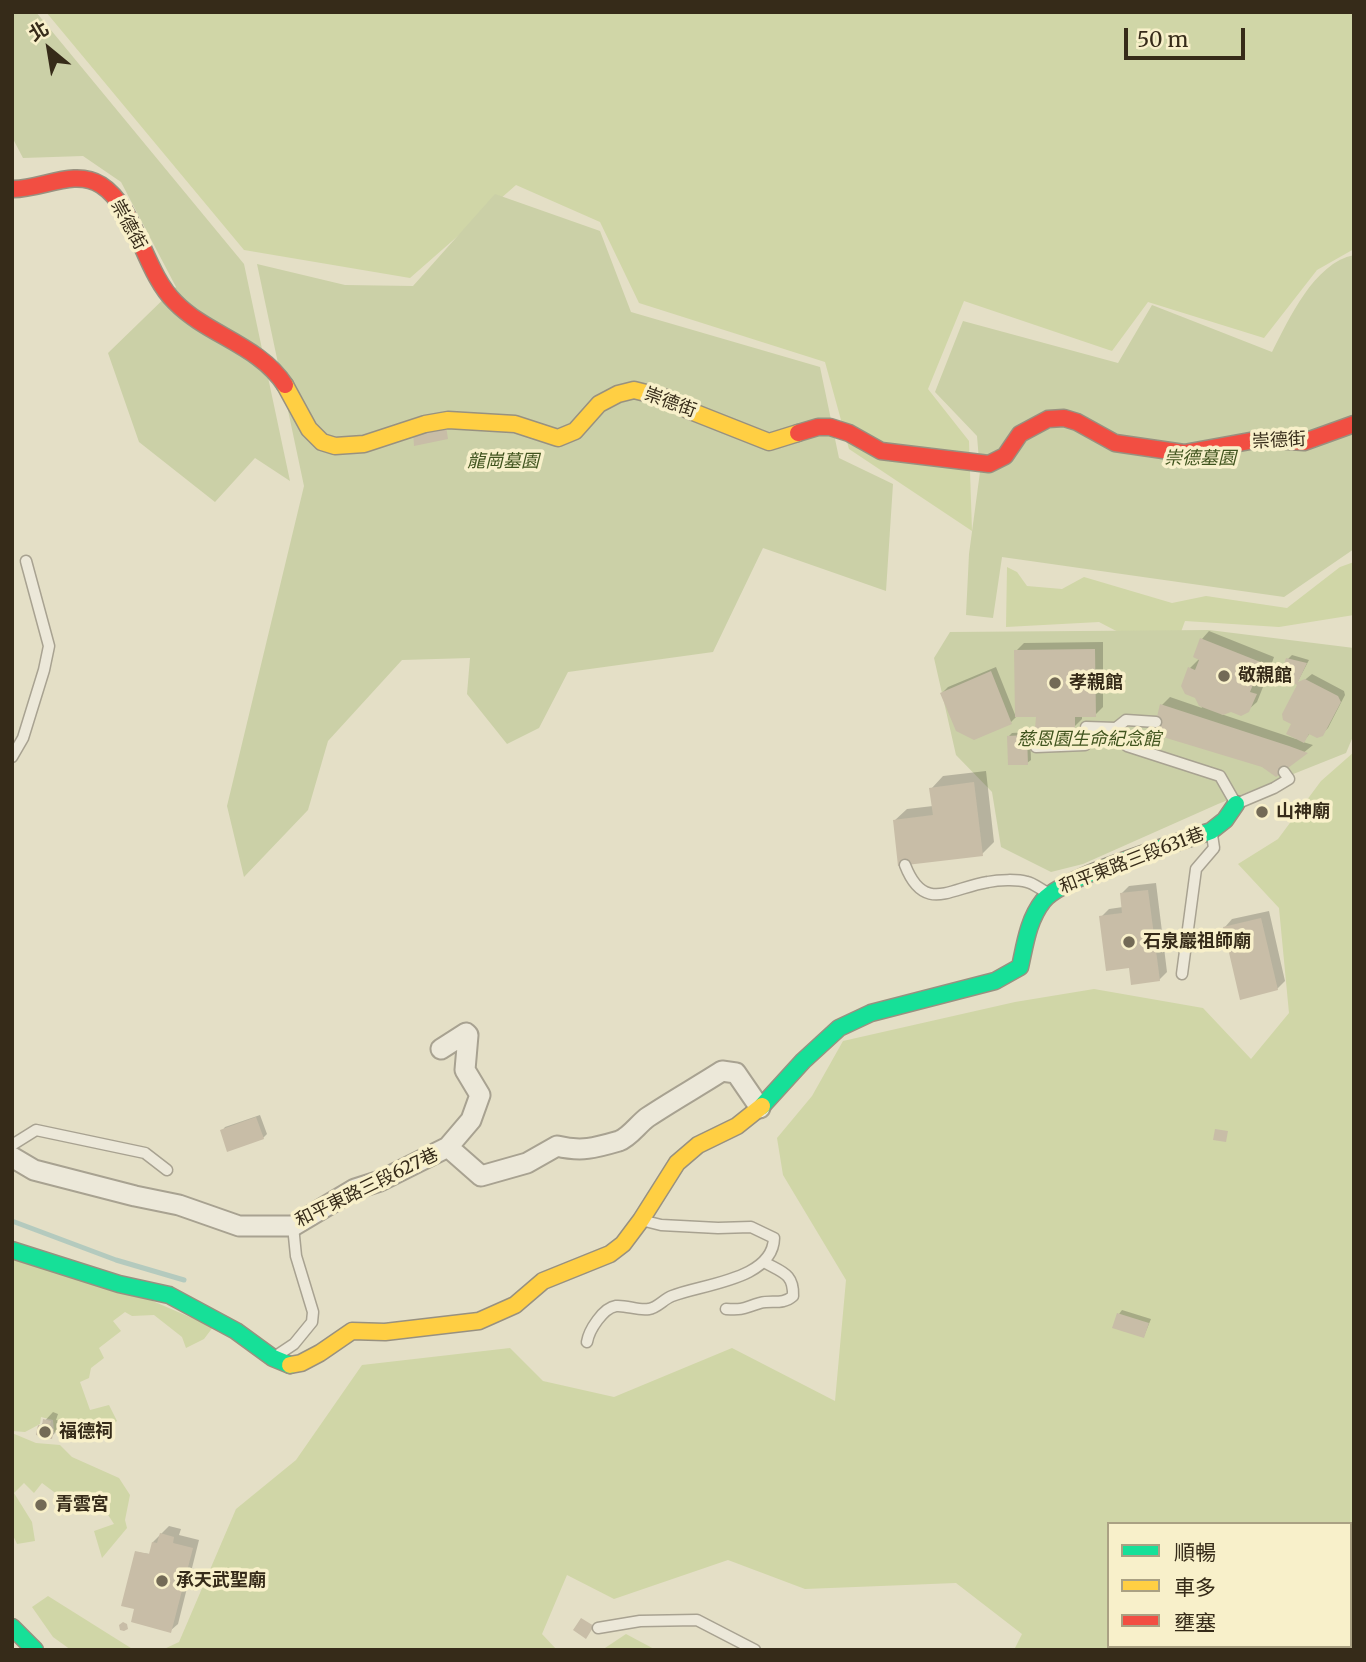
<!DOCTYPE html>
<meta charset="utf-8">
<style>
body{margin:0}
#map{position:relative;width:1366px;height:1662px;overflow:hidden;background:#e4dfc6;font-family:Merriweather,"Noto Sans TC",serif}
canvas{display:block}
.frame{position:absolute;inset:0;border:14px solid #362b19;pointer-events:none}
.legend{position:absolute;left:1107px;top:1522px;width:245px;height:126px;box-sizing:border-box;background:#f8f0ca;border:2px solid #aaa183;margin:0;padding:9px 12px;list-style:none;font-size:21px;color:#362b19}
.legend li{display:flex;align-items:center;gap:14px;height:35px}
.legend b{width:35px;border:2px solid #aaa183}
.north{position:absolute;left:14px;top:14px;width:70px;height:70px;-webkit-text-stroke:5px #f8f0ca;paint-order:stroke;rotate:330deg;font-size:19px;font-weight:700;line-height:28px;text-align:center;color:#362b19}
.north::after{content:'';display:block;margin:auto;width:24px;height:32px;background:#362b19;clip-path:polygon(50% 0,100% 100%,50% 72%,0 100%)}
.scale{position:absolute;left:1124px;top:28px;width:121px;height:32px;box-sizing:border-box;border:4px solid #362b19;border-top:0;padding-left:9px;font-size:21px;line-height:24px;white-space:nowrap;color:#362b19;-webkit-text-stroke:5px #f8f0ca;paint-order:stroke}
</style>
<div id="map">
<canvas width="1366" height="1662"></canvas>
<div class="frame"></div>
<ul class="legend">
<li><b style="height:9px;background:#16e098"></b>順暢</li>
<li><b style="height:9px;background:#ffcf43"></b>車多</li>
<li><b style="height:9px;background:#f24e42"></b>壅塞</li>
</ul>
<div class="north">北</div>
<div class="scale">50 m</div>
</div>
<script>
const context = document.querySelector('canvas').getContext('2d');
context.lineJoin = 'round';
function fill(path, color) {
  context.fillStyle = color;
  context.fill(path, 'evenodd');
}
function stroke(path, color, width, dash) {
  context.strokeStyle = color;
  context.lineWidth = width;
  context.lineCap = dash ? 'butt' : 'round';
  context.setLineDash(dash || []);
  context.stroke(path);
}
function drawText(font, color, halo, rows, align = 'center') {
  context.font = font + ' Merriweather,"Noto Sans TC",serif';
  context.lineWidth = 7;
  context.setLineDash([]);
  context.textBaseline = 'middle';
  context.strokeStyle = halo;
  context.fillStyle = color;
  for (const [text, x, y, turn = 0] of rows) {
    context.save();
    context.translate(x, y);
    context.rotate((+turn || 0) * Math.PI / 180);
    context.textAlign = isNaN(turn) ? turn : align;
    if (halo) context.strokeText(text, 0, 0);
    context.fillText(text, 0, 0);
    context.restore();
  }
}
const green = new Path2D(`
 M46,12H1354V249L1317,270L1264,338L1148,302L1112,351L964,301L928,389L969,441L972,531L849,449L825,362L639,303L600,222L516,185L410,278L244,250Z
 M1354,562V615L1279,627L1185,621L1161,686L1124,635L1099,622L1006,627L1007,567L1017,572L1027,586L1062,589L1084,577L1172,603L1206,596L1287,608L1340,567Z
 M1354,752V1650H1014L1022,1634L956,1583L805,1589L728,1560L614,1599L567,1575L542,1634L557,1650H162L179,1642L236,1509L296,1460L362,1365L510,1348L543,1381L614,1397L732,1348L835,1401L846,1280L783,1175L777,1138L812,1096L843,1041L1015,1002L1094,989L1203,1008L1251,1059L1289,1013L1279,908L1238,864L1278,839L1321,781ZM1109,1524H1350V1646H1109Z
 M12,1256L134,1293L213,1327L204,1339L186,1348L182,1337L154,1315L132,1316L125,1312L113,1321L121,1331L99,1348L104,1358L91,1368L89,1378L80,1382L90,1410L109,1405L117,1421C113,1424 110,1427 107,1429C89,1435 82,1416 68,1436L54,1432L53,1420L41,1417L40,1424L25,1432L12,1431Z
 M12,1433L36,1443L60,1445L72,1457L119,1478L130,1495L125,1520L127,1528L102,1558L94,1531L114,1524L99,1501L82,1513L42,1483L34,1493L24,1483L14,1493L32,1522L35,1541L17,1544L12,1533Z
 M48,1596L134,1650H71L53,1637L32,1607Z
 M626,1634L656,1650H602Z`);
const cemetery = new Path2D(`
 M12,12H36L244,264L290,481L255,458L215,502L139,442L108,353L176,287L121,182L83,156L23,158L12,137Z
 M495,194L600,231L631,312L820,367L839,458L893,484L886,591L763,548L713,652L568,672L539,728L507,744L467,694L470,658L402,660L328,741L308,810L244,877L227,806L304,486L257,264L345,285L413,286Z
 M1354,255V549L1284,597L1002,557L993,618L966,615L969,554L980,472L977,436L935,392L963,321L1118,363L1152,305L1272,352C1289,319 1314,263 1354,255Z
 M1209,630L1354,648V734L1346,753L1218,804L1083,864L1051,872L1001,847L992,792L956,755L934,658L950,632Z`);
const shadow = new Path2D(`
 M1209,631L1274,657L1268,674L1260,682H1252L1263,687L1257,702L1248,710H1231L1221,714L1296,739L1293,723L1301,683L1312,674L1344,691L1345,695L1328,728L1322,734L1311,732L1303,742L1313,745L1276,775L1162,705L1170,697L1202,708L1197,697L1190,668L1200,658L1202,639Z
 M1103,642V707L1095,715H1082V719L1074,727L1038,716L1016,651L1024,643Z
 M1292,655L1309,660L1297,683L1288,659Z
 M996,667L1016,717L1011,722L942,693L948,687Z
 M1030,732L1031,760L1027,763L1009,736L1012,733Z
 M986,771L994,842L982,854L894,821L907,809L933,806L931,789L943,776Z
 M1156,883L1167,972L1159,980L1130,966L1101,917L1109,909L1123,907L1121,894L1129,886Z
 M1269,911L1285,981L1277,989L1225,927L1232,919Z
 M260,1115L267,1134L263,1138L222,1131L225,1127Z
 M1122,1310L1151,1319L1144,1336L1119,1314Z
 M53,1412L58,1414L56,1420L61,1421L59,1429L51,1437L40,1426Z
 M169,1526L181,1529L179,1535L199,1540L178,1624L170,1631L135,1608L136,1552L150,1554L153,1542Z`);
const stream = new Path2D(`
 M12,1221L116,1260L184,1280`);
const building = new Path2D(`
 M446,426L448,439L414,446L413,431Z
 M1200,638L1268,665L1261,684L1254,682L1250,692L1257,694L1249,712L1241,716L1231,712L1223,715L1199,706L1195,698L1185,694L1181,686L1188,667L1195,670L1199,660L1193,657Z
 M1095,649L1096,717H1075V728L1035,729L1036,717H1015L1014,650Z
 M1286,658L1307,663L1298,682L1305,679L1338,696L1341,702L1323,736L1317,738L1309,734L1304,743L1286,734L1291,724L1283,720L1282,714L1297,685L1280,677Z
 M991,671L1012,724L974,740L956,731L940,693Z
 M1160,704L1289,746L1308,753L1276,777L1262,767L1153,734Z
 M1027,735L1028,765H1008L1007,736Z
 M974,782L983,856L898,866L893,820L933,815L929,788Z
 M1148,890L1160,981L1131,985L1129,968L1106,971L1099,916L1122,913L1120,893Z
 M1261,918L1278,990L1240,1000L1223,927Z
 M256,1117L264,1139L227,1152L220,1130Z
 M1215,1129L1228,1131L1226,1142L1213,1140Z
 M1117,1313L1149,1323L1144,1338L1112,1328Z
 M43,1419L51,1421L49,1428L54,1429L52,1439L36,1435L38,1425L42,1426Z
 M160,1533L174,1537L173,1543L193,1548L171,1633L131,1622L134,1609L121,1606L135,1551L149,1554L152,1542L157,1543Z
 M581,1618L594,1626L586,1639L573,1630Z
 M123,1622L127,1624L128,1629L124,1631L120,1630L119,1625Z`);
const lane = new Path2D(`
 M1156,722L1126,720L1116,728L1118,738L1127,746L1220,776L1236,804L1274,788L1289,779L1284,772
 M1036,747L1085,745L1086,727L1116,728
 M12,757L23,738L44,670L49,646L26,561
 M905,865C924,914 950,888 988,882C998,880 1017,879 1027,882C1033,883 1040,889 1046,892
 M1182,974L1196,869L1214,848L1212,835
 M12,1145L36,1130L145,1153L167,1170
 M726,1309C746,1310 743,1308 760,1303C772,1300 783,1305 793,1296C794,1273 781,1272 764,1262
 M587,1342C589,1330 603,1308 616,1306C627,1305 638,1311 649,1309C657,1308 664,1299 672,1296C702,1284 773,1280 774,1238L751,1227L718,1228L661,1225L645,1221
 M276,1356L294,1344L312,1322L313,1312L296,1256L293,1226
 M598,1628L640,1621L697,1620L755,1650`);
const street = new Path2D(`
 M448,1147L481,1176L527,1163L557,1146C582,1152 595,1148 619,1141C630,1137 639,1123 648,1117C672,1101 697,1087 722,1071L736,1073L760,1108
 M12,1157L34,1170L135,1196L179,1205L239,1226H293L355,1189L380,1181L448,1147L471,1120L480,1095L465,1070L468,1035L466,1033L441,1049`);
const fast = new Path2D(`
 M762,1106L803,1061L839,1028L871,1013L995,981L1020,967C1025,945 1028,920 1043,901C1063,876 1175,844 1211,831L1225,820L1236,804
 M12,1250L119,1284L169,1295L236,1331L273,1358L290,1365
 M12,1627L35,1650`);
const slow = new Path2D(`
 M285,385L309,429L322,442L335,446L364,444L425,424L448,420L515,424L558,438L575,431L599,404L618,394L634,390L666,398L688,410L769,442L798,433
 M290,1365L301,1363L320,1353L352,1331L385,1332L479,1321L515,1305L543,1281L610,1254L623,1244L641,1220L677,1163L698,1145L737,1126L762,1106`);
const jam = new Path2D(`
 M12,189C41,190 74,168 101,185C136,207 144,272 175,302C207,335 259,345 285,385
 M798,433L818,427H830L849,433L881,451L989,464L1005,456L1020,434L1048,419L1064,418L1077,422L1115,443L1184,453L1261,439L1304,442L1354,424`);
const markers = [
 [1224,676,7,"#736a56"],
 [1055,683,7,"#736a56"],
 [1262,812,7,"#736a56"],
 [1129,942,7,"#736a56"],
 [45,1432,7,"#736a56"],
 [41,1505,7,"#736a56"],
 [162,1581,7,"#736a56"]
];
const streetNames = [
 ["崇德街",128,225,61],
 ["崇德街",670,403,20],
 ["崇德街",1279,441,-3],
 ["和平東路三段631巷",1132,861,-21],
 ["和平東路三段627巷",367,1188,-26]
];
const parkNames = [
 ["崇德墓園",1200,459],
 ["龍崗墓園",503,462],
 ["慈恩園生命紀念館",1089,740]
];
const poiNames = [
 ["敬親館",1238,676],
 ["孝親館",1069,683],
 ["山神廟",1276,812],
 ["石泉巖祖師廟",1143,942],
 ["福德祠",59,1432],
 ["青雲宮",55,1505],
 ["承天武聖廟",176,1581]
];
fill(green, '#d0d6a7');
fill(cemetery, '#cbd0a7');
fill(shadow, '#0003');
stroke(stream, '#b4cabe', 5);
fill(building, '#c8bda7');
stroke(lane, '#a8a291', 13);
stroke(street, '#a8a291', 23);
stroke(fast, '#989180', 19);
stroke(slow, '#989180', 19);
stroke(jam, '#989180', 19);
stroke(lane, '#ece8d9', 10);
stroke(street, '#ece8d9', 19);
stroke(fast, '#16e098', 16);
stroke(slow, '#ffcf43', 16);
stroke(jam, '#f24e42', 16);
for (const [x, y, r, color] of markers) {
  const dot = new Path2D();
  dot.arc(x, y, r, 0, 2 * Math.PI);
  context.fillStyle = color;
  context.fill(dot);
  stroke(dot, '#f8f0ca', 2.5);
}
drawText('18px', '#362b19', '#f8f0ca', streetNames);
drawText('italic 18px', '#40541e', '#f8f0ca', parkNames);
drawText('bold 18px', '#362b19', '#f8f0ca', poiNames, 'left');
</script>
